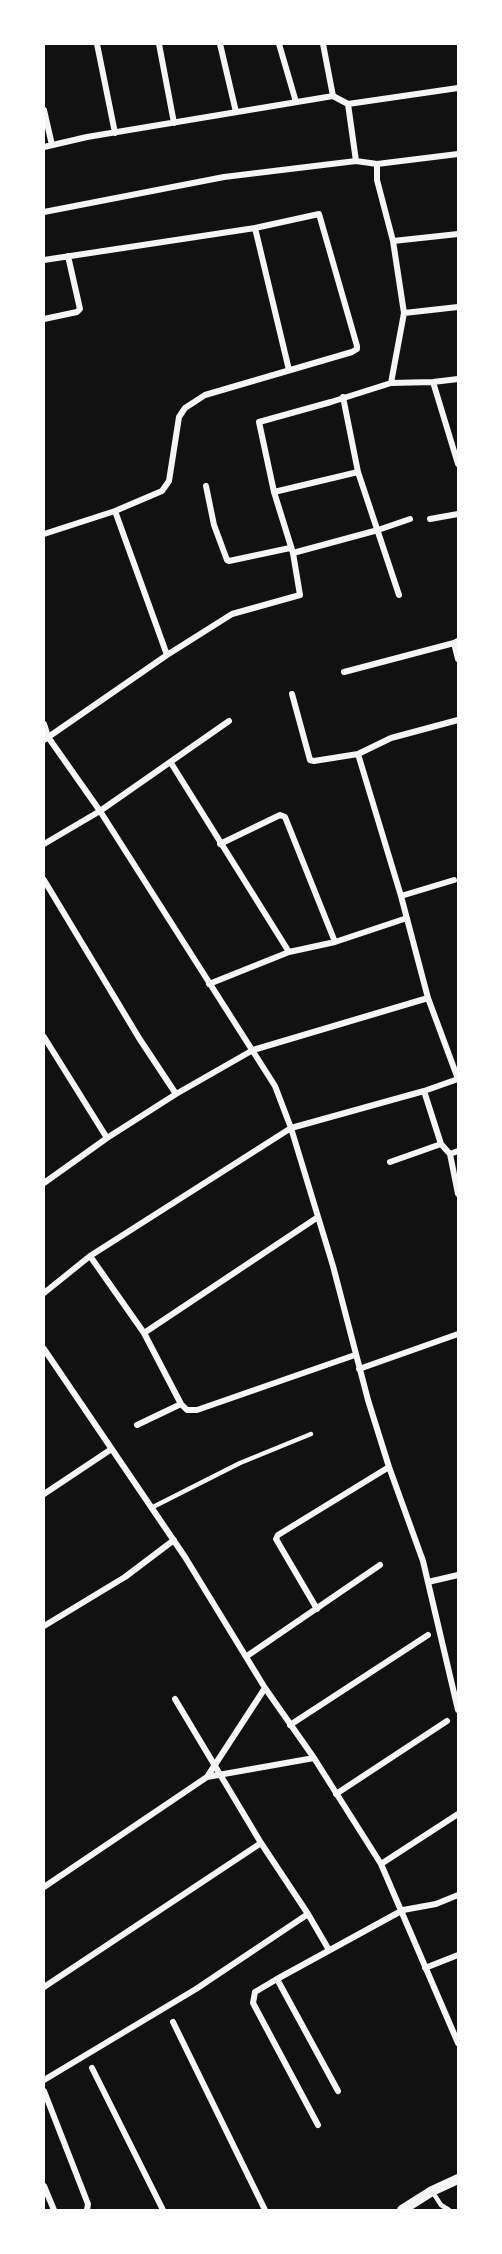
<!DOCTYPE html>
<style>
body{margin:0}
#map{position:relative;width:502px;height:2254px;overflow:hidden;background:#111;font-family:"Varela Round",sans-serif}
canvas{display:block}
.frame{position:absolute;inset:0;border:45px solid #fff;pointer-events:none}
</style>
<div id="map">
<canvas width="502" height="2254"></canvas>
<div class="frame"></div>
</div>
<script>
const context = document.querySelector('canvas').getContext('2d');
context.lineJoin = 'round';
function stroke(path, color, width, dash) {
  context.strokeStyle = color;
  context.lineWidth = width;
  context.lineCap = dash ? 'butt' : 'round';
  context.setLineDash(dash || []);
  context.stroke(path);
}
const service = new Path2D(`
 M151,1508L240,1463L311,1434
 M432,2191L441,2205L449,2210`);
const minor = new Path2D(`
 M97,44L115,133
 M159,44L174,123
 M220,44L236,112
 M279,44L296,102
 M323,44L333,96
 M348,104L458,88
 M44,110L52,145
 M44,147L87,137L333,96L348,104
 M356,161L377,164L458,154
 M377,164V180L393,241L404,313L391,383L433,382L458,379
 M44,212L224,177L356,161L348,104
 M255,228L289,370
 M393,241L458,234
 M44,260L255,228L319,214L357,346V349L352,352L205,395L185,408L179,417L169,481L162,491L115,511L44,534
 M404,313L458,307
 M44,319L77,312L80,309L68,256
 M433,382L458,464
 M343,397L358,472L399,595
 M206,486L214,525L227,560L229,561L290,548
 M274,492L358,472
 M115,511L167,655
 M430,519L458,514
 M293,553L378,530L410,519
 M458,641L454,643L458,659
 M344,672L454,643
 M292,694L310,760L314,761L358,754
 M44,724L48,737L100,811L275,1086L291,1128L333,1266L368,1400L389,1467L423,1561L458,1710
 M44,740L167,655L232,614L300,595L293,553L274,492L259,422L331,402L391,383
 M171,763L289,952
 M44,844L100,811L229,721
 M220,844L280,815L285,817L335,942
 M44,880L139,1038L176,1094
 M401,896L454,880
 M209,984L289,952L335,942L407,918
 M44,1037L107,1138
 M458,1079L428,998L401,896L358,754L391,738L458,720
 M424,1091L441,1144L450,1154L458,1194
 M450,1154L458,1151
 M390,1162L441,1144
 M44,1183L107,1138L176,1094L253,1050L428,998
 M90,1256L144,1333L181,1404L187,1410H197L355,1355
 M44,1293L90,1256L291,1128L424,1091L458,1079
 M144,1333L318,1217
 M44,1349L185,1557L265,1688L314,1758L381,1864L458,2043
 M359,1369L458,1334
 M137,1425L181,1404
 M44,1494L110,1450
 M428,1582L458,1575
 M317,1609L276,1539L278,1535L389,1467
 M44,1626L125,1577L174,1540
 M247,1656L380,1565
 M175,1699L261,1843L308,1914L329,1950
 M290,1725L428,1635
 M207,1777L314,1758
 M336,1794L447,1721
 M381,1864L458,1814
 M44,1887L207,1777L265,1688
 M425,1968L458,1955
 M277,1979L255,1992L253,2003L318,2125
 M44,1987L261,1843
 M173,2022L265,2210
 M92,2068L163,2210
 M44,2080L196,1989L308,1914
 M44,2091L88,2204L87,2210
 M338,2091L277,1979L403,1910L436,1904L458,1895
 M44,2186L54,2210`);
const tertiary = new Path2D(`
 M402,2210L432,2191L458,2179`);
stroke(service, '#f5f5f5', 4.5);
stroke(minor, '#f5f5f5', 6);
stroke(tertiary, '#f5f5f5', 10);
</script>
